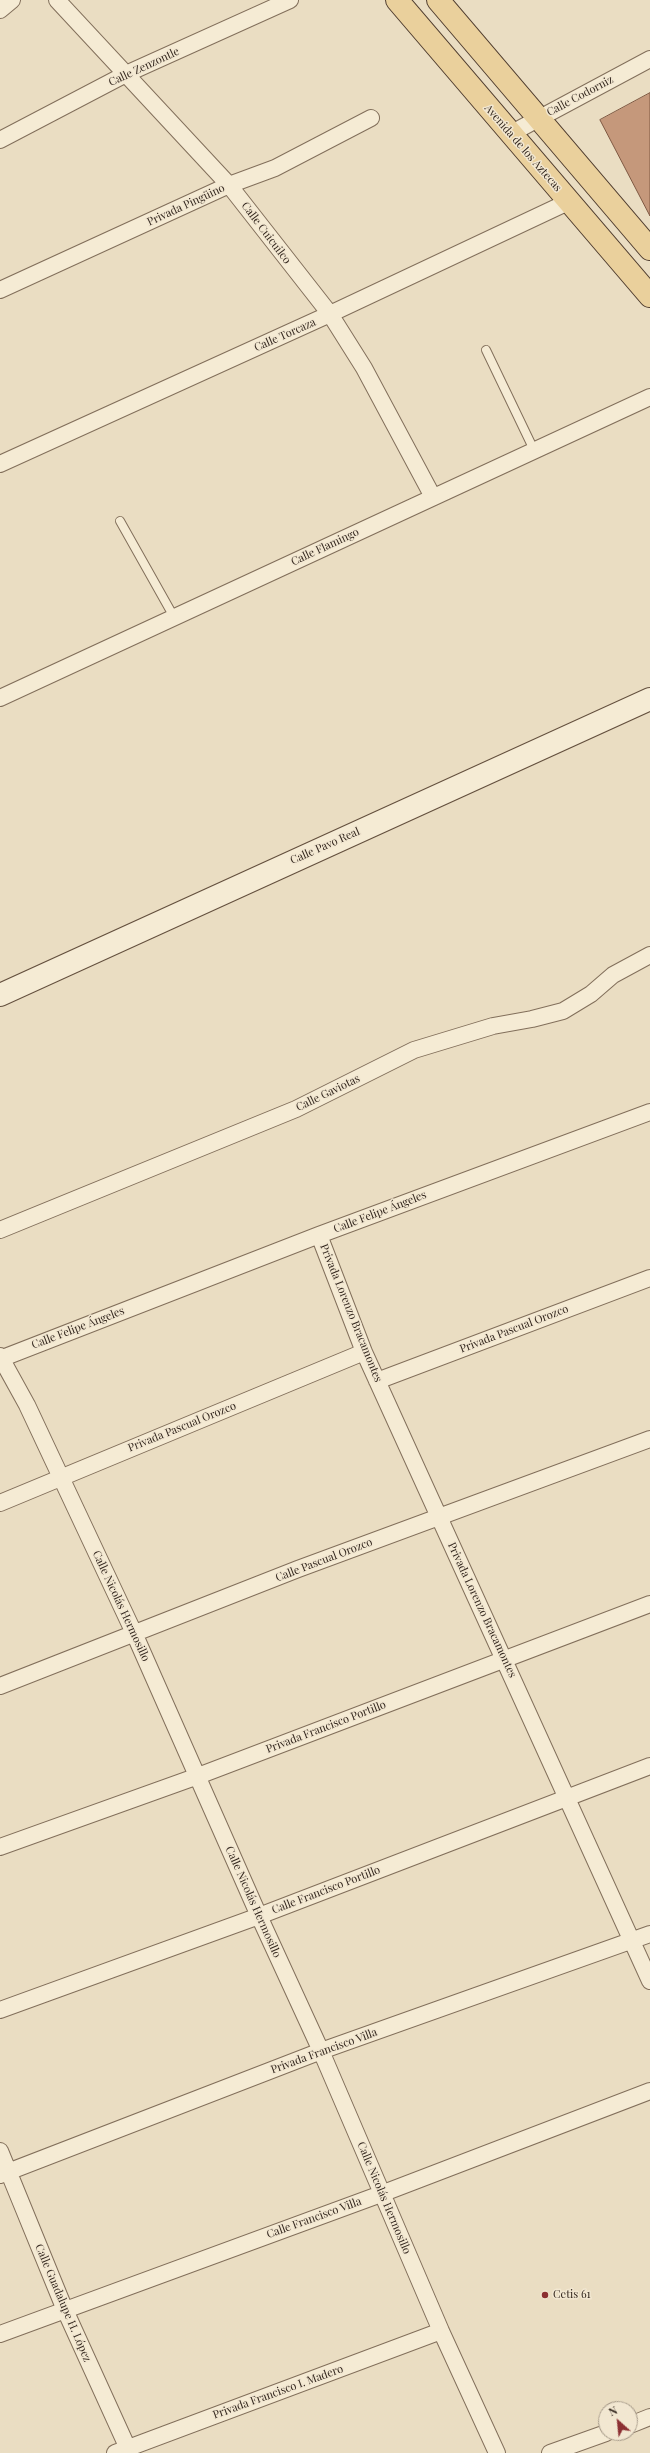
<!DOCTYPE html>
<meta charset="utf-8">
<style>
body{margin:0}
#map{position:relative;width:650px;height:2453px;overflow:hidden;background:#eaddc2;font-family:"Playfair Display",serif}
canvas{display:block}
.north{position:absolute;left:598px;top:2401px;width:40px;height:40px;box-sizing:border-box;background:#f2e7d1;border:1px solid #a69a89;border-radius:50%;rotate:333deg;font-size:11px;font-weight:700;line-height:16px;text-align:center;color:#33271e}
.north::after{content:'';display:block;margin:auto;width:14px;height:18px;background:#8c3033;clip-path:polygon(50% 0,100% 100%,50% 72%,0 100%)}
</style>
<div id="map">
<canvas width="650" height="2453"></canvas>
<div class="north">N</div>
</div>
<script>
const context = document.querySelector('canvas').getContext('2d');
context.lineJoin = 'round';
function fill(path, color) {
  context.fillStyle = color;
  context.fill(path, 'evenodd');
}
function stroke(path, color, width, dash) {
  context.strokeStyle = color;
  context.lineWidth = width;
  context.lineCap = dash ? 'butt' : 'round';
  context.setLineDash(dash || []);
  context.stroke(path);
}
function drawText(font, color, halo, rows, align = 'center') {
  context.font = font + ' "Playfair Display",serif';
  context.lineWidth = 3;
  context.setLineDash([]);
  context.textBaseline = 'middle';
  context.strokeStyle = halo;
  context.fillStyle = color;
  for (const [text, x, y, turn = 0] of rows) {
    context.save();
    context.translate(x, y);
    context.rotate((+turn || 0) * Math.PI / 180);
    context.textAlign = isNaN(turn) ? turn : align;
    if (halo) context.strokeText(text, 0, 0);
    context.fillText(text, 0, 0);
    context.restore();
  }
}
const building = new Path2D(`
 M650,93V216L600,120Z`);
const lane = new Path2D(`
 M486,350L534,450
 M120,521L174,617`);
const street = new Path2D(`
 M57,0L229,185L330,314L364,368L433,497
 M0,10L12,0
 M510,134L650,59
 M0,140L126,74L290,0
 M0,290L229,185L275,168L371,118
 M0,464L330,314L568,202
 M0,698L650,397
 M0,1230L296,1109L414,1050L493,1026L532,1019L563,1011L591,994L613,975L650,955
 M319,1235L364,1352L650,1981
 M0,1356L27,1405L134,1633L259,1916L321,2051L441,2331L497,2453
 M0,1359L319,1235L650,1112
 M377,1381L650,1278
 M0,1503L364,1352
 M0,1686L298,1569L650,1439
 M0,1847L198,1776L650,1604
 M0,2010L259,1916L650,1766
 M0,2151L65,2310L130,2453
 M0,2175L321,2051L650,1934
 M0,2334L381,2194L650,2091
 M630,2425L650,2417
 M115,2453L441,2331
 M550,2453L606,2433`);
const secondary = new Path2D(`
 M0,995L650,699`);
const primary = new Path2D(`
 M397,0L650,296
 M438,0L650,249`);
const markers = [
 [545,2295,4,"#8c3033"]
];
const streetNames = [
 ["Calle Zenzontle",144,67,-25],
 ["Calle Codorniz",580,96,-28],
 ["Avenida de los Aztecas",523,148,49],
 ["Privada Pingüino",186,205,-25],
 ["Calle Cuicuilco",266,233,53],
 ["Calle Torcaza",285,335,-24],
 ["Calle Flamingo",325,547,-25],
 ["Calle Pavo Real",325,846,-24],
 ["Calle Gaviotas",328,1093,-26],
 ["Calle Felipe Ángeles",380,1212,-21],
 ["Privada Lorenzo Bracamontes",351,1313,68],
 ["Calle Felipe Ángeles",78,1328,-21],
 ["Privada Pascual Orozco",514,1329,-21],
 ["Privada Pascual Orozco",182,1427,-22],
 ["Calle Pascual Orozco",324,1560,-21],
 ["Calle Nicolás Hermosillo",121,1606,65],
 ["Privada Lorenzo Bracamontes",482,1610,65],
 ["Privada Francisco Portillo",326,1727,-21],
 ["Calle Francisco Portillo",326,1890,-21],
 ["Calle Nicolás Hermosillo",253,1902,66],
 ["Privada Francisco Villa",324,2051,-20],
 ["Calle Nicolás Hermosillo",384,2198,67],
 ["Calle Francisco Villa",314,2218,-20],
 ["Calle Guadalupe H. López",63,2303,67],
 ["Privada Francisco I. Madero",278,2392,-20]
];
const poiNames = [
 ["Cetis 61",553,2295]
];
fill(building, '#c5987b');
stroke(building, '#7f5943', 1);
stroke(lane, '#826f5b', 10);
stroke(street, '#826f5b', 18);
stroke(secondary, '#64503e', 24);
stroke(primary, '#503d2f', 24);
stroke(lane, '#f5ebd4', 8);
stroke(street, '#f5ebd4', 16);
stroke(secondary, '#f5ebd4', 22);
stroke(primary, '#ead09c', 22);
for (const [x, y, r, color] of markers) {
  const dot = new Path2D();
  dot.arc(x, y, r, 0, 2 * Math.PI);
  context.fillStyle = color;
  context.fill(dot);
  stroke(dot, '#f2e7d1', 1.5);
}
drawText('11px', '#33271e', '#f2e7d1', streetNames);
drawText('11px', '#33271e', '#f2e7d1', poiNames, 'left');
</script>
